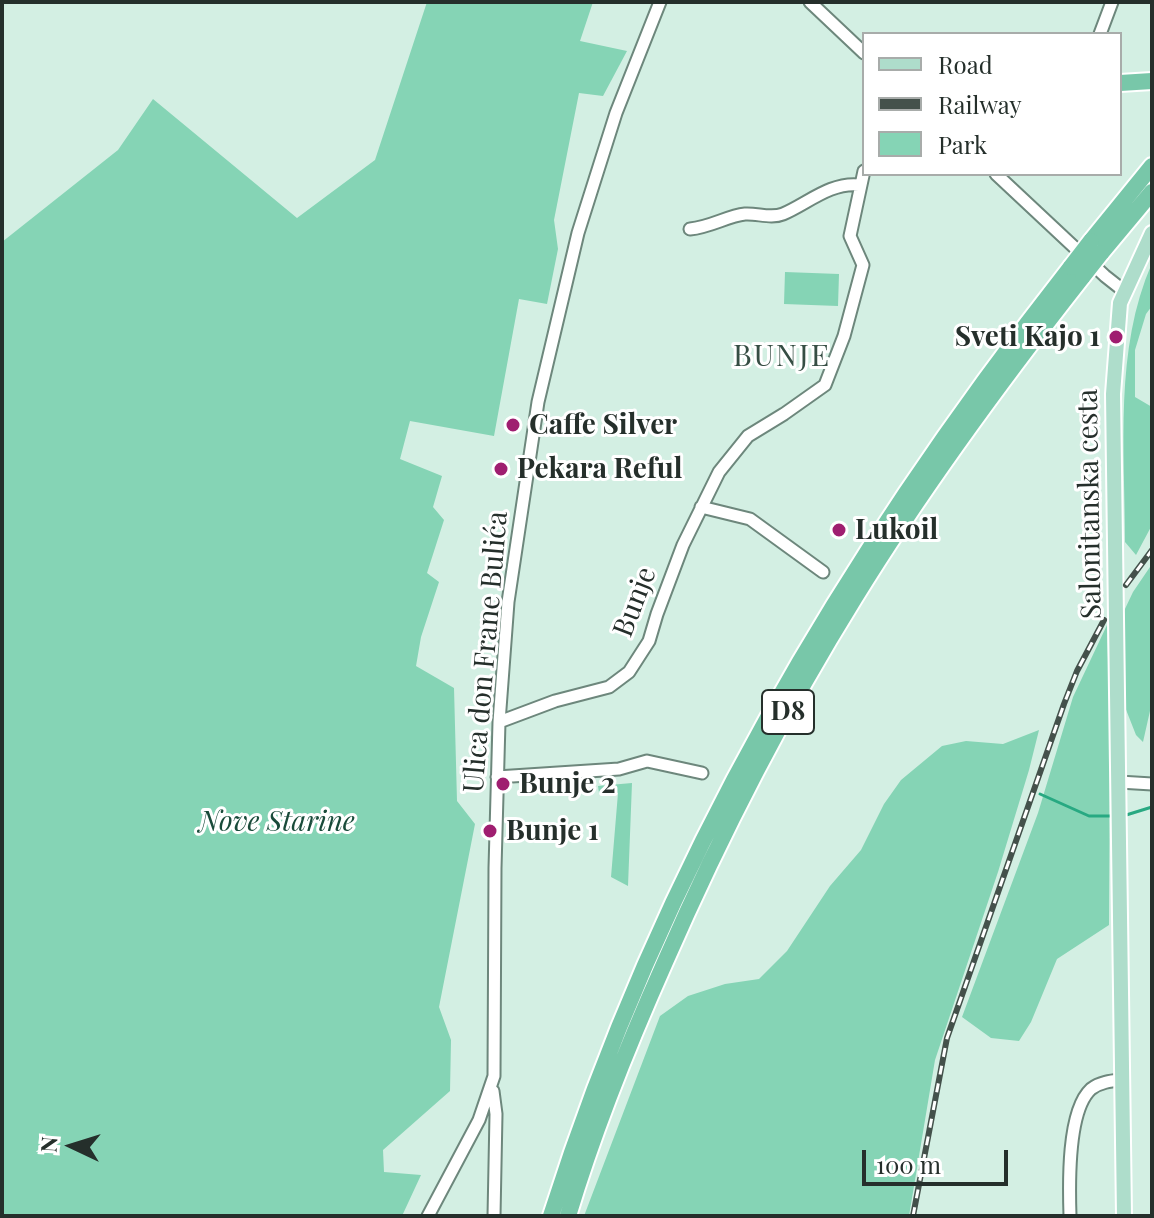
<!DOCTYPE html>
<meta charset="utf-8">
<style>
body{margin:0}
#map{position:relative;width:1154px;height:1218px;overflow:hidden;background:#d3efe3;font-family:"Playfair Display",serif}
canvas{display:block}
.frame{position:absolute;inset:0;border:4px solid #252f2b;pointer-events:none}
.legend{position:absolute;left:862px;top:32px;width:260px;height:144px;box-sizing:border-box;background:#fff;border:2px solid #a8acaa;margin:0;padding:10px 14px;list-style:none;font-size:24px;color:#252f2b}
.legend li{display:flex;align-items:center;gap:16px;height:40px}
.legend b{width:40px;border:2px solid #a8acaa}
.north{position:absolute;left:32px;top:1106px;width:80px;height:80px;-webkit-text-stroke:6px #fff;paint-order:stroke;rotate:274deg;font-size:22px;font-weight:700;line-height:32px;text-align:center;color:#252f2b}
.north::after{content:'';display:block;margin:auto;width:28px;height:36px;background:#252f2b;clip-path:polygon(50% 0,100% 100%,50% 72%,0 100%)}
.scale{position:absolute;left:862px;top:1150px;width:146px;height:36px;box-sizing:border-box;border:4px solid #252f2b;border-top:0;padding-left:10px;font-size:24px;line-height:28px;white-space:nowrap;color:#252f2b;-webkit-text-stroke:6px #fff;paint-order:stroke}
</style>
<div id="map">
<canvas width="1154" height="1218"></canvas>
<div class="frame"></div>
<ul class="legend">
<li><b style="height:10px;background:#aeddcb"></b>Road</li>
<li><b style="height:10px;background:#44514b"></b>Railway</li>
<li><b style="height:22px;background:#85d4b5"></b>Park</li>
</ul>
<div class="north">N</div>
<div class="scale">100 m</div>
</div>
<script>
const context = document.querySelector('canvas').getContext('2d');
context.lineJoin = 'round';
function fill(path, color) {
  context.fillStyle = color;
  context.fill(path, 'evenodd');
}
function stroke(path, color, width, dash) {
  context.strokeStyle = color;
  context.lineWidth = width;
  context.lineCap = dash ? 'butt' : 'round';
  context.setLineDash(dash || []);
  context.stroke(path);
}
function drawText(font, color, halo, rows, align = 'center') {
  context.font = font + ' "Playfair Display",serif';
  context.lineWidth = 6;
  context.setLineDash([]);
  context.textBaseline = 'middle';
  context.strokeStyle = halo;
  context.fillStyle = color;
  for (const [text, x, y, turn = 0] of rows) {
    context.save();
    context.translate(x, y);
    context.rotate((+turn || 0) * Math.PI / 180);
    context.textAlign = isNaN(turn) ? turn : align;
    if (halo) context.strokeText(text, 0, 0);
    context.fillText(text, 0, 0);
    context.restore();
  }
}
const green = new Path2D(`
 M427,2H593L580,41L627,51L603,96L579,93L554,220L558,249L547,304L519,299L494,436L410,421L400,459L442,476L433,507L444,520L427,573L439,582L421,637L416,666L454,688L457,801L475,824L439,1007L451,1040L450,1091L383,1150L384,1172L421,1175L402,1216H2V242L118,150L153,99L297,218L375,160Z
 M1152,263V306L1146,314L1135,350V397L1152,407V525L1136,555L1125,542C1125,449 1114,350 1152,263Z
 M785,272L839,274L838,306L784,304Z
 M1152,564V702L1143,742L1136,735L1123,702L1124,611L1133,592Z
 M1107,625L1110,727L1109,925L1057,959L1031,1022L1019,1041L991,1038L962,1017L1038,813L1073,697Z
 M1039,730L1029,770L998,872L935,1060L909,1216H584L660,1016L688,996L725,984L759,979L787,951L830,886L861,850L884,804L901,780L942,746L966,741L1003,744Z
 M632,783L628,886L611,877L618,793H599L598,786Z`);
const stream = new Path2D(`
 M1040,794L1089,816H1116
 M1123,816L1152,807`);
const minor = new Path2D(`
 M810,2L864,53
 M1100,34L1112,2
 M996,174L1105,276L1124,291
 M690,229C711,227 727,216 745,214C757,213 771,219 783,214C807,204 830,182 859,185
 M701,507L750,519L823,572
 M499,722L555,701L609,687L629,672L649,641L657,614L683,545L719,472L748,436L784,414L825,385L844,336L863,265L850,236L864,171
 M497,777L619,769L647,761L702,773
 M1119,782L1152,784
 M493,1091L496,1114L494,1216
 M428,1216L479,1120L494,1076L495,868L499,722L508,602L538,402L578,233L616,113L660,2
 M1070,1216C1069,1185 1067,1111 1091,1089C1100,1082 1111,1081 1121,1080`);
const major = new Path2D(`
 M1124,1216L1113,394L1120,303L1152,233`);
const highway = new Path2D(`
 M1120,83L1152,81
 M1091,241L1152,166
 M1101,253L1152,192
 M551,1216C662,865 845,555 1071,267
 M568,1216C594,1129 628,1045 665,962C720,836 783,713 855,597C924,485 1002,379 1083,276`);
const rail = new Path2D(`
 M1126,585L1152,550
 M913,1216L947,1038L1064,704L1077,671L1104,620`);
const highwayBridge = new Path2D(`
 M1071,267L1091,241
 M1083,276L1101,253`);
const markers = [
 [1116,337,8,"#9f1e70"],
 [513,425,8,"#9f1e70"],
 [501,469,8,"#9f1e70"],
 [839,530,8,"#9f1e70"],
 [503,784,8,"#9f1e70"],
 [490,831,8,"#9f1e70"]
];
const shields = [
 [788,712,52]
];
const shieldNames = [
 ["D8",788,712]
];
const poiNames = [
 ["Sveti Kajo 1",1100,337,"right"],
 ["Caffe Silver",529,425],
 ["Pekara Reful",517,469],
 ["Lukoil",855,530],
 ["Bunje 2",519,784],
 ["Bunje 1",506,831]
];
const streetNames = [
 ["Salonitanska cesta",1090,504,-91],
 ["Bunje",635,602,-69],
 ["Ulica don Frane Bulića",486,652,-85]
];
const parkNames = [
 ["Nove Starine",277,822]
];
const neighbourhoodNames = [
 ["BUNJE",782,357]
];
fill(green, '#85d4b5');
stroke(stream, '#28a982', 3);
stroke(minor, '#6d877c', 15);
stroke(major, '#fff', 18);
stroke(highway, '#fff', 20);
stroke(minor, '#fff', 11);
stroke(major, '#aeddcb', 14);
stroke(highway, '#78c7a9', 16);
stroke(rail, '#44514b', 6);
stroke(rail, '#fff', 3, [9]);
stroke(highwayBridge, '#fff', 20, []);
stroke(highwayBridge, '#78c7a9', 16);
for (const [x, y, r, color] of markers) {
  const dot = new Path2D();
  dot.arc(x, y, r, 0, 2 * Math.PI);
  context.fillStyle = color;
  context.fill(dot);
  stroke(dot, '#fff', 3);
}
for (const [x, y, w] of shields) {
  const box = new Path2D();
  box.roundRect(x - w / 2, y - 22, w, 44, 6);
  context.fillStyle = '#fff';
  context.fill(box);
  stroke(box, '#252f2b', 2);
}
drawText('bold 26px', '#252f2b', null, shieldNames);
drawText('bold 28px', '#252f2b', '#fff', poiNames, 'left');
drawText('28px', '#252f2b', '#fff', streetNames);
drawText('italic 28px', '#194b3a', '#fff', parkNames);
context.letterSpacing = '2px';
drawText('30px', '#364e44', '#fff', neighbourhoodNames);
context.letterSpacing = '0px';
</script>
